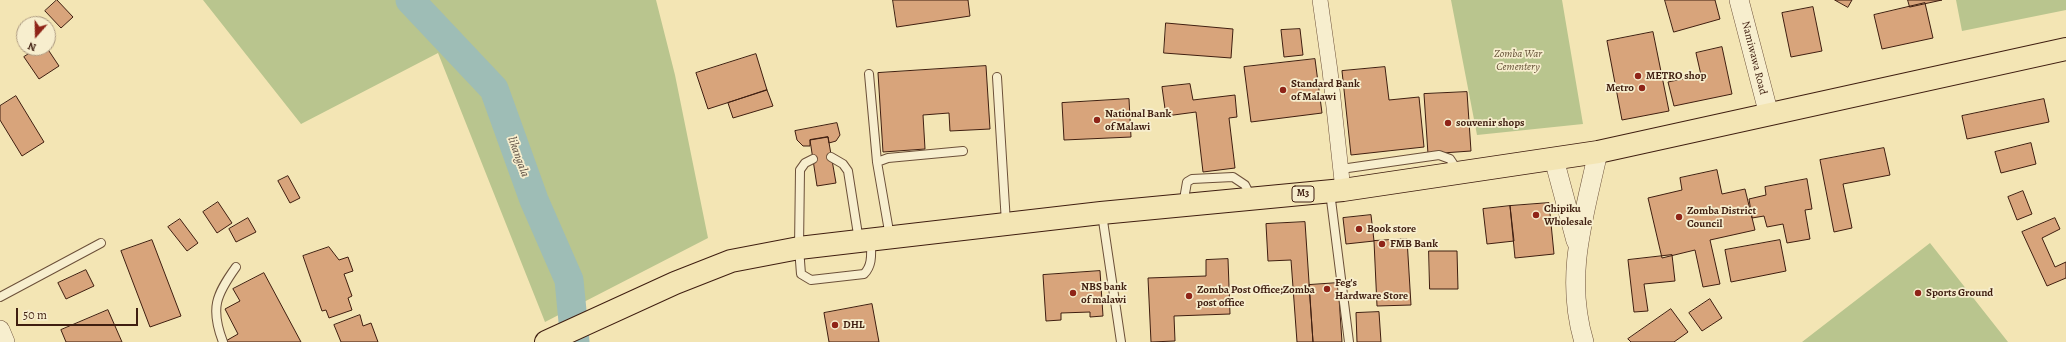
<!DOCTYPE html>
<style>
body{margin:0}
#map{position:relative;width:2066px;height:342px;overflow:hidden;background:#f3e5b4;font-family:Alegreya,serif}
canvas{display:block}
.north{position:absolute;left:16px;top:16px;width:40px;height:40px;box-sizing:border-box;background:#f7eece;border:1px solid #ad9b82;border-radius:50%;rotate:200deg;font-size:11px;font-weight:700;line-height:16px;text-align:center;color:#3f1e10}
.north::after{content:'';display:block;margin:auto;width:14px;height:18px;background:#8f2418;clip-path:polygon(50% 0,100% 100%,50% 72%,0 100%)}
.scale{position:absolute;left:16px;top:308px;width:122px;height:18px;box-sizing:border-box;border:2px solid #3f1e10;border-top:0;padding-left:5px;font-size:12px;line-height:14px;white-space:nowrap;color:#3f1e10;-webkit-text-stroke:3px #f7eece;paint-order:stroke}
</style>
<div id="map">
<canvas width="2066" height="342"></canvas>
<div class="north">N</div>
<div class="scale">50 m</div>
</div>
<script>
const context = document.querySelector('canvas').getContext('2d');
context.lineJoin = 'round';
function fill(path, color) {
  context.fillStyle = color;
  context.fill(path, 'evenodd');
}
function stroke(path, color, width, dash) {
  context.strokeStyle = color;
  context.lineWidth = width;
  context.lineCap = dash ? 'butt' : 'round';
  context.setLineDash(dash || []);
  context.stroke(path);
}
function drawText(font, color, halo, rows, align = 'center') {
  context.font = font + ' Alegreya,serif';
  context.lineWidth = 3.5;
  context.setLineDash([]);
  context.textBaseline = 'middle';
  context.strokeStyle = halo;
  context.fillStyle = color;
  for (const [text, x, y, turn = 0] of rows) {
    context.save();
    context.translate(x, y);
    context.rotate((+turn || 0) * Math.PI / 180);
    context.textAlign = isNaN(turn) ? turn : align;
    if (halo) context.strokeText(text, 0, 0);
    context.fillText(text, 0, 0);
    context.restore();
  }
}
const green = new Path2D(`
 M203,0H656L675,75L708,238L545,322L438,53L301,124Z
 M1451,0H1562L1583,124L1477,135Z
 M1956,0H2066V10L1962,31Z
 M1930,243L2008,342H1802Z`);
const river = new Path2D(`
 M410,0L494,89L534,200L569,280L575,342`);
const building = new Path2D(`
 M57,0L73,17L61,28L45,11Z
 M893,0H968L970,16L897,27Z
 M1665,0H1715L1720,19L1674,32Z
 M1835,0H1852L1848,7Z
 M1908,0H1942L1910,7Z
 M1925,3L1933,38L1882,49L1874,15Z
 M1813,7L1822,51L1791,57L1782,13Z
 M1166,23L1233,29L1231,58L1164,53Z
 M1300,29L1303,55L1284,57L1281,30Z
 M1653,32L1669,111L1622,120L1607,41Z
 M1722,47L1732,94L1674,106L1668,82L1701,75L1696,53Z
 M38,48H47L59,66L39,79L24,57Z
 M756,54L767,90L708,109L696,73Z
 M1315,59L1322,113L1251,122L1244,67Z
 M986,66L990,129L950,131L949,113L923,115L925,149L883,152L878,73Z
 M1385,67L1389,100L1419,97L1424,147L1351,155L1342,71Z
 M1190,84L1193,100L1235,95L1237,117L1229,118L1235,168L1203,172L1196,112L1166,116L1162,87Z
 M767,90L773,106L733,118L728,103Z
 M1467,92L1471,151L1428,154L1424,94Z
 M16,96L44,142L22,156L0,120V106Z
 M1129,99L1131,137L1064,140L1062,103Z
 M2044,99L2049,122L1967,139L1962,116Z
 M837,123L840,135L836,141L829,143L828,137L810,140V146H803L797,140L795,131Z
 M828,137L836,183L817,186L810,140Z
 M2031,143L2036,164L2001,173L1995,152Z
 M1884,148L1890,175L1843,184L1852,228L1834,232L1820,160Z
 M1717,170L1722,194L1745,189L1755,230L1710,240L1720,284L1703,287L1695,250L1662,258L1648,198L1682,190L1680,178Z
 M288,176L300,198L290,203L278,181Z
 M1807,179L1812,209L1805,210L1810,239L1787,243L1783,224L1767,227L1764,216L1752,218L1749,199L1766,195L1765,187Z
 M2023,191L2032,214L2017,220L2008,197Z
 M218,202L232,223L217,233L203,212Z
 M1549,203L1554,254L1515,258L1510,206Z
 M1510,206L1514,241L1487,244L1483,209Z
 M1371,215L1374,241L1346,244L1343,218Z
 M248,218L256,232L236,242L229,229Z
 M2055,218L2060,229L2042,238L2055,267L2066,262V278L2047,286L2022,232Z
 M180,219L198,243L187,251L168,227Z
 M1305,222L1313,342H1297L1291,260L1268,261L1266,224Z
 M1407,239L1411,305L1377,306L1374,241Z
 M152,240L181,316L150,327L121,251Z
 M1780,240L1786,271L1731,282L1725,250Z
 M329,247L339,260L348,257L353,271L344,274L352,296L348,298L352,310L329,318L326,310L322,311L303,256Z
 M1429,251H1457L1458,289H1430Z
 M1672,255L1675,281L1644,284L1648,311L1634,312L1628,260Z
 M1228,259L1230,314L1174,316L1175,341L1151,342L1148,278L1206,276V260Z
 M86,270L94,286L66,299L58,283Z
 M1100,271L1103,316L1090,317V312L1061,313V320L1046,321L1043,275Z
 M264,273L301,342H224L238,334L225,309L240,301L233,289Z
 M1338,283L1342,342H1313L1309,285Z
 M1710,299L1722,318L1702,331L1689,313Z
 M872,304L879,342H829L824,313Z
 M1671,309L1688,332L1674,342H1631L1628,339Z
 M108,310L122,342H66L61,330Z
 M1379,312L1381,342H1357L1356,313Z
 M360,315L363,326L371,323L378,342H341L334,325Z`);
const service = new Path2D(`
 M869,74L877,162L890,237
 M997,77L1006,223
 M831,157L843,164L848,171L859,241
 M813,159L805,163L800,170L799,248L801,274L811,280L864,274C873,265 871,253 871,241
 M877,162L888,158L963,151
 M1341,169L1439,155L1450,159L1458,171
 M1330,192L1349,342
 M1183,205L1187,182L1192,179L1233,177L1245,185L1251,197
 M1102,214L1121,342
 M0,297L101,243
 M223,342C210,308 216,295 236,267`);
const minor = new Path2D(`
 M1320,0L1330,71L1343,190`);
const tertiary = new Path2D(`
 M1739,0L1769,115
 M1554,159L1576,241
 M0,330L5,342
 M1584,342C1564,276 1584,217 1598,152`);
const trunk = new Path2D(`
 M546,342L675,283L731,261L799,248L859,241L1101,213L1343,190L1598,152L2066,49`);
const markers = [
 [1638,76,4,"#8f2418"],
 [1642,88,4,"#8f2418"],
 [1283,90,4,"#8f2418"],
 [1097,120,4,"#8f2418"],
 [1448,123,4,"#8f2418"],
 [1536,215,4,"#8f2418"],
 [1679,217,4,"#8f2418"],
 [1359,229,4,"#8f2418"],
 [1382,244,4,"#8f2418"],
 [1327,289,4,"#8f2418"],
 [1073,293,4,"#8f2418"],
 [1918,293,4,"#8f2418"],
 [1189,296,4,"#8f2418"],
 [835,325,4,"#8f2418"]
];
const shields = [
 [1303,194,22]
];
const shieldNames = [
 ["M3",1303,194]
];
const parkNames = [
 ["Zomba War",1518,54],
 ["Cementery",1518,67]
];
const streetNames = [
 ["Namiwawa Road",1754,58,76]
];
const poiNames = [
 ["METRO shop",1646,76],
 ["Standard Bank",1291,84],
 ["of Malawi",1291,97],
 ["Metro",1634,88,"right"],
 ["National Bank",1105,114],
 ["of Malawi",1105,127],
 ["souvenir shops",1456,123],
 ["Chipiku",1544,209],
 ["Wholesale",1544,222],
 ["Zomba District",1687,211],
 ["Council",1687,224],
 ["Book store",1367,229],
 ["FMB Bank",1390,244],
 ["Feg's",1335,283],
 ["Hardware Store",1335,296],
 ["NBS bank",1081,287],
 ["of malawi",1081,300],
 ["Zomba Post Office;Zomba",1197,290],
 ["post office",1197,303],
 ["Sports Ground",1926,293],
 ["DHL",843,325]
];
const waterNames = [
 ["likangala",518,157,70]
];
fill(green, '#b9c58e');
stroke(river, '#9ebdb6', 29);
fill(building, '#d8a47b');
stroke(building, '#3f1e10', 1);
stroke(service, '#6c5039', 10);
stroke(minor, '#6c5039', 16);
stroke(tertiary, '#6c5039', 20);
stroke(trunk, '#3f1e10', 24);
stroke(service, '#f7eece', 8);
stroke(minor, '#f7eece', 15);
stroke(tertiary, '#f7eece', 19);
stroke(trunk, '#f3e5b4', 22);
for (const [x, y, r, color] of markers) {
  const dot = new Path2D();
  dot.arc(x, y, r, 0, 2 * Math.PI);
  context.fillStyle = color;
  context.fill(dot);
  stroke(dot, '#f7eece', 1.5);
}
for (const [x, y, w] of shields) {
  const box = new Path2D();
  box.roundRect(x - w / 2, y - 8, w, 16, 3);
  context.fillStyle = '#f7eece';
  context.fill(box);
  stroke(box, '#3f1e10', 1);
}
drawText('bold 10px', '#3f1e10', null, shieldNames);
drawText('italic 11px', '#645036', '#f7eece', parkNames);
drawText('11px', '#3f1e10', '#f7eece', streetNames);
drawText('bold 11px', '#3f1e10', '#f7eece', poiNames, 'left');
drawText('italic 12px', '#5c4e42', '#f7eece', waterNames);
</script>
